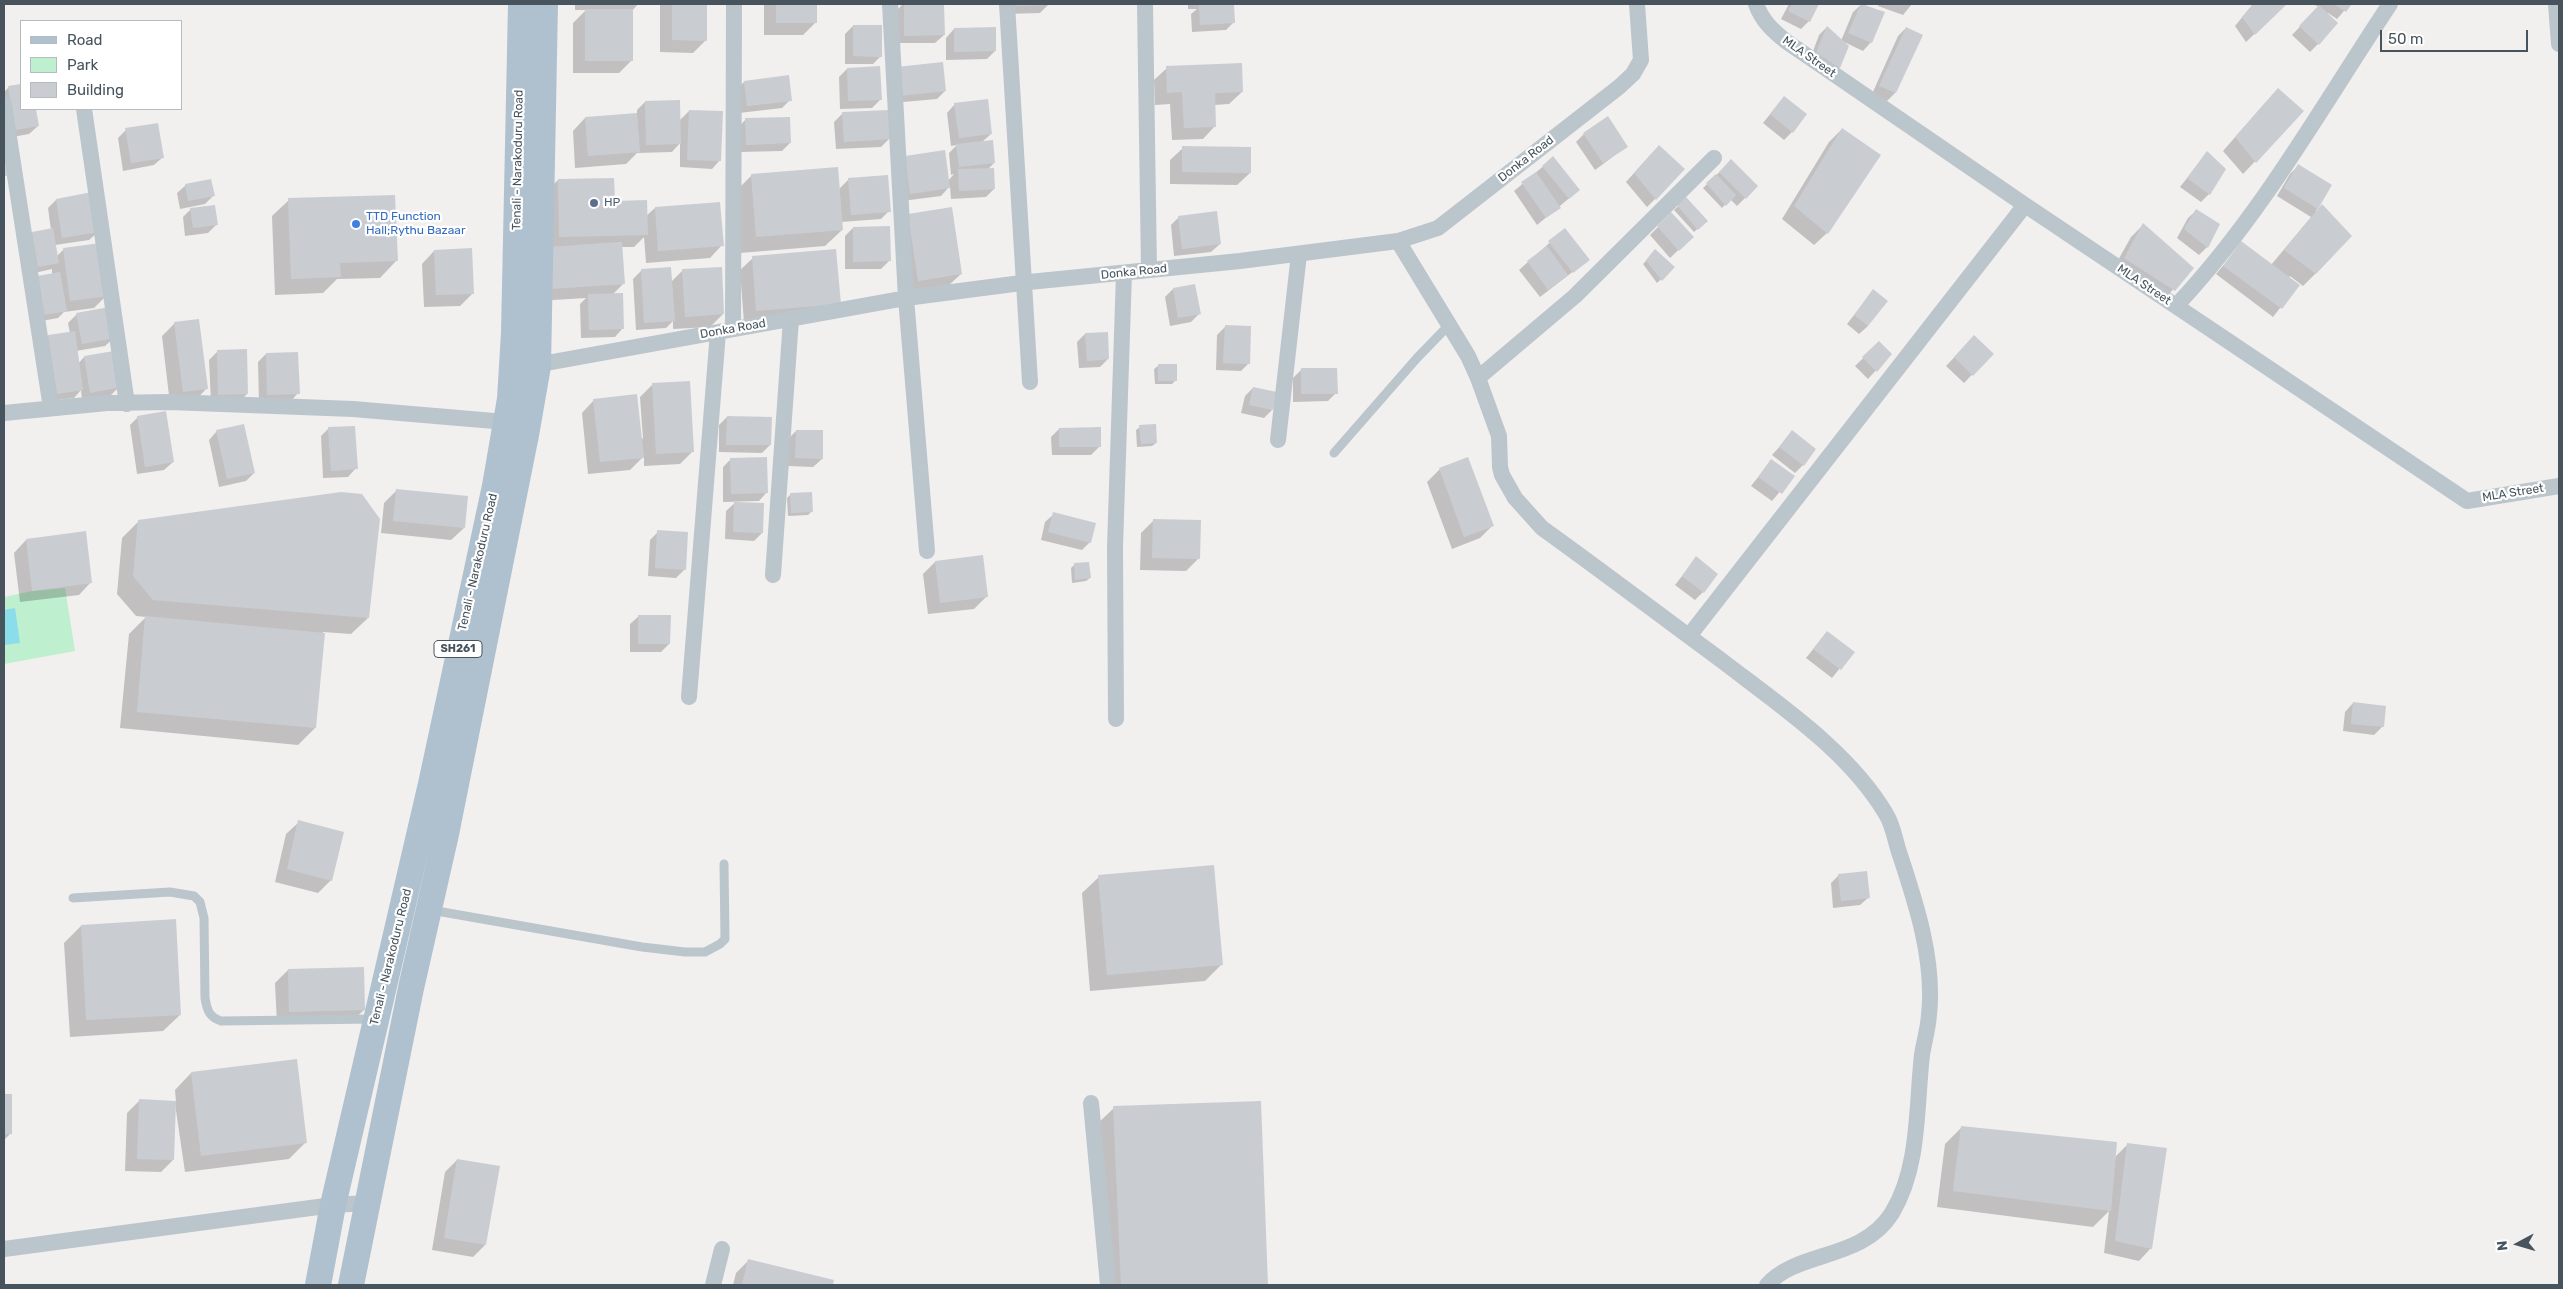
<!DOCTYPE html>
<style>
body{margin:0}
#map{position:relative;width:2563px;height:1289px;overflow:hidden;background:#f2efef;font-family:Rubik,sans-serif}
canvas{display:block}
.frame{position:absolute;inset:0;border:5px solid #47545d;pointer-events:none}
.legend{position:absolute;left:20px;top:20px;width:162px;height:90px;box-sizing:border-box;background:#fff;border:1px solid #b5bbbe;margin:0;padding:6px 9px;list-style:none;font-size:15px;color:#47545d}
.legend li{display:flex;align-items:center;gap:10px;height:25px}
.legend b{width:25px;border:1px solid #b5bbbe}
.north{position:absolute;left:2493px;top:1219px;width:50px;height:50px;-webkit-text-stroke:4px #fff;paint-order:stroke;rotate:264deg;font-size:14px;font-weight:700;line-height:20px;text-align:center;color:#47545d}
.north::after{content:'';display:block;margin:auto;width:18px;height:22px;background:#47545d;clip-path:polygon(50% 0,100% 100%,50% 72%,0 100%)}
.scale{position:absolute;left:2380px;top:30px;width:148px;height:22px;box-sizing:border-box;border:2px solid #47545d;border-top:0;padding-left:6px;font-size:15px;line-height:18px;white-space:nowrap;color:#47545d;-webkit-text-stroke:4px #fff;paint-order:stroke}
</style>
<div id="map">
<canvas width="2563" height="1289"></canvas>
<div class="frame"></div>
<ul class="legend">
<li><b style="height:6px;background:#afc0ce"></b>Road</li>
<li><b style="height:14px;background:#beefce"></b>Park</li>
<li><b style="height:14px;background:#c9cdd2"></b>Building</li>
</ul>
<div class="north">N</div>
<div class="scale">50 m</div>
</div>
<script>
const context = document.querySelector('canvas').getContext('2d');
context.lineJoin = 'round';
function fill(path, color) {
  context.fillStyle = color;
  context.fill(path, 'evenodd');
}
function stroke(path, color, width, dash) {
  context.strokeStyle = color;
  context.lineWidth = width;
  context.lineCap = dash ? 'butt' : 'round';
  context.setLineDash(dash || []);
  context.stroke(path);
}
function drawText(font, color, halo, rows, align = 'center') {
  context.font = font + ' Rubik,sans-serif';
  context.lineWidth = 4.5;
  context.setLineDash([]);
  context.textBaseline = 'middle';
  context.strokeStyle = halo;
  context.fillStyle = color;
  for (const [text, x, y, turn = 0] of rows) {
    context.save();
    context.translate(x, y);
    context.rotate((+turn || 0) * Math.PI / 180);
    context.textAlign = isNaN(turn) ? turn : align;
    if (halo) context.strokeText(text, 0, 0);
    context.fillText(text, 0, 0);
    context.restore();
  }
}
const green = new Path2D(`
 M65,588L75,651L4,664V597L32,591Z`);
const water = new Path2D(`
 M15,608L20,643L4,645V610Z`);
const shadow = new Path2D(`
 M575,4H638L632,11V60L619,73H573V23L586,10H575Z
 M660,4H706V40L693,53L660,52Z
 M764,4H815L816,22L803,35H764Z
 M903,4H943L944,35L935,43H897V10Z
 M1006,4H1048V5L1040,13L1006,14Z
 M1188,4H1228L1234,22L1226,30L1192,32L1191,14L1197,9H1188Z
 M1789,4H1818L1809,21L1801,29L1781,19Z
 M1862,4L1883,13L1871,42L1863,51L1844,42L1848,46L1839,68L1809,62L1819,35L1827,27L1841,41L1853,12Z
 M1879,4H1912L1903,15L1878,6Z
 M2253,4H2286L2246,42L2235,26Z
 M2313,4H2350L2337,19L2328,13L2318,44L2310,52L2292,35L2319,7Z
 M853,26L881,56L873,64H845V34Z
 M1906,28L1922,36L1895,93L1887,101L1872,94L1898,36Z
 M954,29L995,51L987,59L946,60V38Z
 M1167,68L1242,92L1229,104L1214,105L1215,126L1203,139L1172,140L1170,104L1155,105L1154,80Z
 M847,69L880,100L872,108L840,109L839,77Z
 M889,77L945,91L937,99L892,103Z
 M744,82L790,100L782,108L739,113L736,90Z
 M21,86V109H35L38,126L29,134L7,138L4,92L8,88Z
 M1784,97L1792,132L1784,140L1763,123Z
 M645,102L679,121L689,111L720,160L712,169L680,167V143L672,152L637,153L626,164L575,168L573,131L585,118L637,115V110Z
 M2266,102L2302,112L2243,174L2223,151Z
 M955,104L991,134L982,142L994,163L988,169L994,189L986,197L951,199L950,186L941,196L902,201L898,165L948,181L954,174L951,175L949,153L957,145L951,146L947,113Z
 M843,113L889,139L881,147L836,149L834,122Z
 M746,119L790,143L782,151L739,152L738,128Z
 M1842,129L1879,155L1827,233L1814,245L1782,219L1829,142Z
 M126,130L163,157L154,165L123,171L118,138Z
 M1584,134L1626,147L1595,170L1576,142Z
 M1183,148L1250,173L1237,185L1170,184V160Z
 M2207,153L2209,194L2201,202L2180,187Z
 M1651,154L1655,199L1647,207L1626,182Z
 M1553,158L1579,190L1537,225L1514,191Z
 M1731,161L1757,186L1737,206L1730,199L1722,208L1703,188Z
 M2298,166L2331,185L2316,211V273L2303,286L2290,276L2289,278L2298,285L2273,317L2216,274L2242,243L2271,265L2311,217L2277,196L2290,174Z
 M752,175L839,189L849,179L889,211L881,219L841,222L842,230L825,246L740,253L735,192Z
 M558,180L646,216L655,208L722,245L710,258L646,263L644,237L634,247H621L623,284L612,295L623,328L615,337L581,338L580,304L586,298L537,301L546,192Z
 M186,185L213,196L205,204L180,209L177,193Z
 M1686,199L1706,221L1694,232L1674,210Z
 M56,200L98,232L89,240L55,245L57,256L63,250L99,244L107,295L94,308L64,312L58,318L36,322L52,274V269L30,274L24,241L33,233L51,230L48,208Z
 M289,200L396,261L380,278L337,279L323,293L275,295L272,216Z
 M191,209L216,225L208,233L185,236L183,217Z
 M2197,210L2207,247L2199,255L2177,238L2188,218Z
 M1671,214L1692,237L1670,258L1650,235Z
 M908,215L961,274L948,286L906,292Z
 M1179,217L1220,244L1211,252L1174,256L1171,225Z
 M2143,225L2192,268L2161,303L2112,271L2131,237Z
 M853,228L890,260L881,269H845V236Z
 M1564,230L1588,260L1540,297L1519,270Z
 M434,251L473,293L460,306L424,307L422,264Z
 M835,251L827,317L744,323L740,270L753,258Z
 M1655,251L1673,268L1657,283L1643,264Z
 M683,270L723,314L710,327L673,329V321L666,328L636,330L633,279L641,271L671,282Z
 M1173,289L1199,314L1191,322L1170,326L1165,297Z
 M1873,291L1868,326L1859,334L1847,324Z
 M77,314L114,338L105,346L76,351L78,364L84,357L119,387L111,395L82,400L81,390L74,398L49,401L40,345L48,336L70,333L68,323Z
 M175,323L206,389L194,402L170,404L162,336Z
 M1225,327L1249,363L1241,371L1216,370L1217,335Z
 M1085,334L1108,359L1100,367L1079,368L1077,342Z
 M1879,343L1891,354L1868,379L1855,366Z
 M1966,345L1992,354L1964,383L1946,366Z
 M217,352L247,394L239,402H211L209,360Z
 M266,354L298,393L290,402L259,403L258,362Z
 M1158,366L1176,380L1172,384H1155L1154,369Z
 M1301,370L1336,393L1328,401L1293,402V378Z
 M653,384L693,451L680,464L644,466V456L630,470L588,474L582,413L594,400L643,439L640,397Z
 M1253,388L1272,410L1264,418L1241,413L1245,396Z
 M138,417L173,462L164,470L137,474L130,425Z
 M727,417L770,445L762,453L719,452V425Z
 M1140,427L1156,443L1152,446L1137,447L1136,430Z
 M329,428L356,468L348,477L323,478L321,436Z
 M1059,429L1100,446L1091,455H1052L1051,437Z
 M217,431L254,473L246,481L219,487L209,440Z
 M796,431L822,459L813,467L788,466V439Z
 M1793,432L1803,465L1795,473L1772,455Z
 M731,459L767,492L759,501L723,502V467Z
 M1467,459L1492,526L1480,538L1452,549L1427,482L1439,470Z
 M1771,461L1793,476L1772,501L1751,486Z
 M397,490L464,528L451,540L381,533L384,503Z
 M791,494L811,512L808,515L788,516L787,498Z
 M736,502L762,533L754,541L725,539L726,511Z
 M1054,514L1090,542L1082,550L1041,540L1045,522Z
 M1154,520L1198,559L1186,571L1140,570L1141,533Z
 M139,521L368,618L351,634L323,632L315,728L298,745L120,728L129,634L146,617L136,616L117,594L122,538Z
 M658,532L684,570L676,578L648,576L650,540Z
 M26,540L91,582L79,595L20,602L14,553Z
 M1696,558L1703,592L1695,600L1675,585Z
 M935,562L987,596L974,609L928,614L923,574Z
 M1074,565L1090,578L1086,581L1072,583L1071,568Z
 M639,616L669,644L661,652H630V624Z
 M1827,632L1853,652L1832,678L1806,658Z
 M2353,703L2383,726L2374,735L2343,731L2345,712Z
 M299,822L331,880L318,893L275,882L286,834Z
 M1839,875L1869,897L1860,905L1833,908L1831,883Z
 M1099,877L1222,964L1205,981L1090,991L1082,893Z
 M81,926L180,1015L163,1031L70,1037L64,943Z
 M288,970L364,1010L351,1022L277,1024L275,983Z
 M191,1073L306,1142L289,1159L185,1172L175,1104L173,1160L161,1172L125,1171L127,1113L139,1101L176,1102L175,1090Z
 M4,1095H11V1133L4,1140Z
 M1260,1102L1267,1285H1104L1097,1124L1114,1108Z
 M1962,1127L2114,1158L2128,1144L2151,1248L2139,1261L2104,1253L2109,1211L2093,1227L1937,1207L1945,1144Z
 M457,1160L485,1245L473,1257L432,1250L445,1172Z
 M749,1260L833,1281L832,1285H733L736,1273Z`);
const building = new Path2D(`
 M672,4H707V41L672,40Z
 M776,4H817V23H776Z
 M904,4H944L945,35L904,36Z
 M1014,4H1050V5L1014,6Z
 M1234,4L1235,23L1200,25L1199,5Z
 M1792,4H1819L1810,22L1788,11Z
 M1861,4L1885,12L1872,43L1848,33Z
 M2253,4H2287L2255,35L2242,17Z
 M2334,4H2352L2346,12Z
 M2319,5L2338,23L2319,45L2299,26Z
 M585,9H633V61H585Z
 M853,25H882V57L853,56Z
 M1827,26L1849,46L1840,68L1816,53Z
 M996,27V51L954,52V28Z
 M1906,27L1923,35L1896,93L1879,86Z
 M943,62L946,91L899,96L896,67Z
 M1242,63L1243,92L1215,93L1216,127L1184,128L1182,92L1167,93L1166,66Z
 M880,66L882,100L848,101L847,68Z
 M789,75L792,101L747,106L744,81Z
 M21,84V109H36L39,126L15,130L8,86Z
 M2278,88L2304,111L2256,163L2235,137Z
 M1784,96L1807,114L1793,133L1770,114Z
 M988,99L992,134L959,138L954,103Z
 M680,100L681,144L646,145L645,101Z
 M689,110L723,111L721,161L687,160Z
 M889,110L890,139L844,142L842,112Z
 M637,113L640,152L588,156L585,117Z
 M1608,116L1628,147L1603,163L1583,133Z
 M790,117L791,143L746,145L745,118Z
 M158,123L164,158L131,163L125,128Z
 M1842,128L1881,155L1828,234L1794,206Z
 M993,140L995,163L959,167L956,144Z
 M1659,145L1685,169L1656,200L1634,173Z
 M1182,146L1251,147V173L1182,172Z
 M945,150L950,188L910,194L905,156Z
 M2207,151L2226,169L2210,195L2187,178Z
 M1553,156L1580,190L1569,199L1542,166Z
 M4,157L7,176H4Z
 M1731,159L1758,186L1746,199L1719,172Z
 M2298,164L2332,185L2318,209L2322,204L2352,236L2316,274L2284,250L2318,209L2284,188Z
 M838,167L843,230L756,237L751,174Z
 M994,168L995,189L959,191L958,169Z
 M1536,172L1561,208L1546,218L1521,182Z
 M1716,174L1736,195L1726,206L1706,183Z
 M888,175L891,212L851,215L848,178Z
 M614,178L615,201L647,200L648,235L559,237L558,179Z
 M211,179L215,196L188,201L185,184Z
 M92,192L99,232L62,238L56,199Z
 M395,195L398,261L340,263L341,277L291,279L288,198Z
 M1686,197L1708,221L1698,230L1677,205Z
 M720,202L724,246L658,251L655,207Z
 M215,205L218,225L193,228L190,208Z
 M952,207L962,274L918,281L908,214Z
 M2196,209L2220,224L2208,248L2184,229Z
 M1217,211L1221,244L1182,249L1178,216Z
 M1671,212L1694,237L1679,251L1657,226Z
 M2143,223L2194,268L2175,291L2124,258Z
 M890,226L891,261L853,262V227Z
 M53,228L59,263L38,267L32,232Z
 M1565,228L1590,260L1573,273L1548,241Z
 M2241,241L2300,285L2282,309L2223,266Z
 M622,242L625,284L550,289L547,247Z
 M100,243L108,296L70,301L63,248Z
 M1547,246L1568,275L1548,290L1527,261Z
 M472,248L474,294L436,295L434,250Z
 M836,249L841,304L756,311L752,256Z
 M1655,249L1675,267L1662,281L1646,260Z
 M671,267L675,321L644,323L641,269Z
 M722,267L724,314L685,317L682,269Z
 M60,272L67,311L44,315L37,276Z
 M1195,284L1201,314L1178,318L1173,288Z
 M1873,289L1888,301L1868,326L1854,315Z
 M623,293L624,329L589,330L588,294Z
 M109,307L115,338L82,344L76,313Z
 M199,319L208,389L183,392L174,322Z
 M1225,325L1251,326L1250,364L1223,363Z
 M75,331L83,390L57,394L48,335Z
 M1108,332L1109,359L1087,361L1085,333Z
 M1974,335L1994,354L1973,376L1954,357Z
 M1879,341L1892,354L1877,372L1862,357Z
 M247,349L248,394L218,395L217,350Z
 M114,351L121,387L90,393L84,356Z
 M298,352L300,394L267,395L266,353Z
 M1158,364H1177V381H1158Z
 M1301,368H1337L1338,394H1301Z
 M690,381L694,452L656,454L652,383Z
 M1253,387L1277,392L1273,410L1249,405Z
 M637,394L644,458L600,462L593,399Z
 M166,411L174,462L145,467L137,416Z
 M727,416L772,417L771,445H726Z
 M244,424L255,473L227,479L216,430Z
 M1156,424L1157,443L1141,444L1139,425Z
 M355,426L358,469L331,471L328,427Z
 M1101,427V447H1059V428Z
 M796,430H823V459L795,458Z
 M1792,430L1816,449L1804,466L1779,447Z
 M767,457L768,493L731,494L730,458Z
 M1468,457L1494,526L1464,537L1439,468Z
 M1771,459L1795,476L1782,494L1758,477Z
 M396,489L468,496L465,528L393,521Z
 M341,492L362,494L380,519L369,618L153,600L133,576L138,520Z
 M812,492L813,512L791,513L790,493Z
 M734,502L764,503L763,533L733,532Z
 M1053,512L1096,523L1091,543L1048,532Z
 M1153,519L1201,520L1200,559L1152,558Z
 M657,530L688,532L686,570L655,568Z
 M86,531L92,583L32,591L26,539Z
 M983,555L988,597L940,603L935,561Z
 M1696,556L1718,574L1704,593L1682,576Z
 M1089,562L1091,578L1075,580L1074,563Z
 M638,615H671L670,644H638Z
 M145,616L325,633L316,728L137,712Z
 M1827,631L1855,652L1841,670L1813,649Z
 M2353,702L2386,706L2384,727L2351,724Z
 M298,820L344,832L332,881L287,869Z
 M1214,865L1223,965L1107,975L1098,875Z
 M1867,871L1870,898L1841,901L1838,874Z
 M176,919L181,1015L86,1020L81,925Z
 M364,967L365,1010L289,1012L288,969Z
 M297,1059L307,1143L201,1156L191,1072Z
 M4,1094H12V1134H4Z
 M139,1099L176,1101L174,1160L137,1159Z
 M1261,1101L1268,1285H1121L1113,1106Z
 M1961,1126L2117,1142L2111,1211L1953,1191Z
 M2127,1143L2167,1148L2152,1249L2115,1241Z
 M457,1159L500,1166L486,1245L444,1238Z
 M748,1259L834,1280L833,1285H742Z`);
const lane = new Path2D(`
 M1334,453L1417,358L1449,325
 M73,898L170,892L194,896L200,902L204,918L205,998C207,1010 209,1017 221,1021L375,1019
 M431,910L642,947L685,952H705L720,944L725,939L724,864`);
const street = new Path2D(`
 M890,4L906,298L927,551
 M1007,4L1030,382
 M1145,4L1149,270
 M1756,4C1762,21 1773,31 1787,42L2025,205L2467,501L2559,486
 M2556,4L2559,44
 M4,105L51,408
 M84,109L127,404
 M1398,241L1468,356L1478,378L1499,436L1500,467L1502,475L1515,498L1542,528C1602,571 1661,616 1721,660C1778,704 1849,751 1886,814C1893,825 1895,840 1899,852C1916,903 1935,961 1929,1015C1928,1029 1924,1042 1922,1055C1916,1107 1920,1167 1892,1213C1862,1261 1798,1250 1767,1285
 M2176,306C2261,216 2322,106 2390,4
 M733,329L734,4
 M530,366L906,298L1029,282L1240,261L1398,241L1438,228L1619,87L1633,74L1641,60L1637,4
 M1478,378L1575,296L1714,158
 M4,413L107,403L170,402L353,409L506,422
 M1278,440L1299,254
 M773,575L791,319
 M1689,636L2025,205
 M689,697L718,332
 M1116,719L1115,547L1124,273
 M1091,1103L1108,1285
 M4,1249L333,1205L367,1203
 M713,1285L722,1249`);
const primary = new Path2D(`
 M318,1285L333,1205L431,784L495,486L510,399L514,333L521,4
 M351,1285L411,988L446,834L526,435L538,366L545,4`);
const markers = [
 [594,203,5,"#5c6f8a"],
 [356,224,5,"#3f7fe0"]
];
const shields = [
 [458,649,48]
];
const shieldNames = [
 ["SH261",458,649]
];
const streetNames = [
 ["MLA Street",1809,57,35],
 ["Donka Road",1526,159,-38],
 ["Tenali - Narakoduru Road",518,160,-89],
 ["Donka Road",1134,272,-6],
 ["MLA Street",2144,285,34],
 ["Donka Road",733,329,-10],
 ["MLA Street",2513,493,-9],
 ["Tenali - Narakoduru Road",478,562,-77],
 ["Tenali - Narakoduru Road",391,957,-76]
];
const serviceNames = [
 ["HP",604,203]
];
const shopNames = [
 ["TTD Function",366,217],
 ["Hall;Rythu Bazaar",366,231]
];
fill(green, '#beefce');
fill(water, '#8cddec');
fill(shadow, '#0003');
fill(building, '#c9cdd2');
stroke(lane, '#bbc5cc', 9);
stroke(street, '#bbc5cc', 16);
stroke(primary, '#afc0ce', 26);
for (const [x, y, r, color] of markers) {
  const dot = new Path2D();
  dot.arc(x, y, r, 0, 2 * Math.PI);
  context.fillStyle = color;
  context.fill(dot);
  stroke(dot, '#fff', 2);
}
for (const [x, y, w] of shields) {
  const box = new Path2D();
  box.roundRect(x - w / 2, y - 8.5, w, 17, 4);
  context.fillStyle = '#fff';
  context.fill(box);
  stroke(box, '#47545d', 1);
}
drawText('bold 11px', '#47545d', null, shieldNames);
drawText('12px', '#47545d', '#fff', streetNames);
drawText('12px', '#4e5e75', '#fff', serviceNames, 'left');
drawText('12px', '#366cbe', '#fff', shopNames, 'left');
</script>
